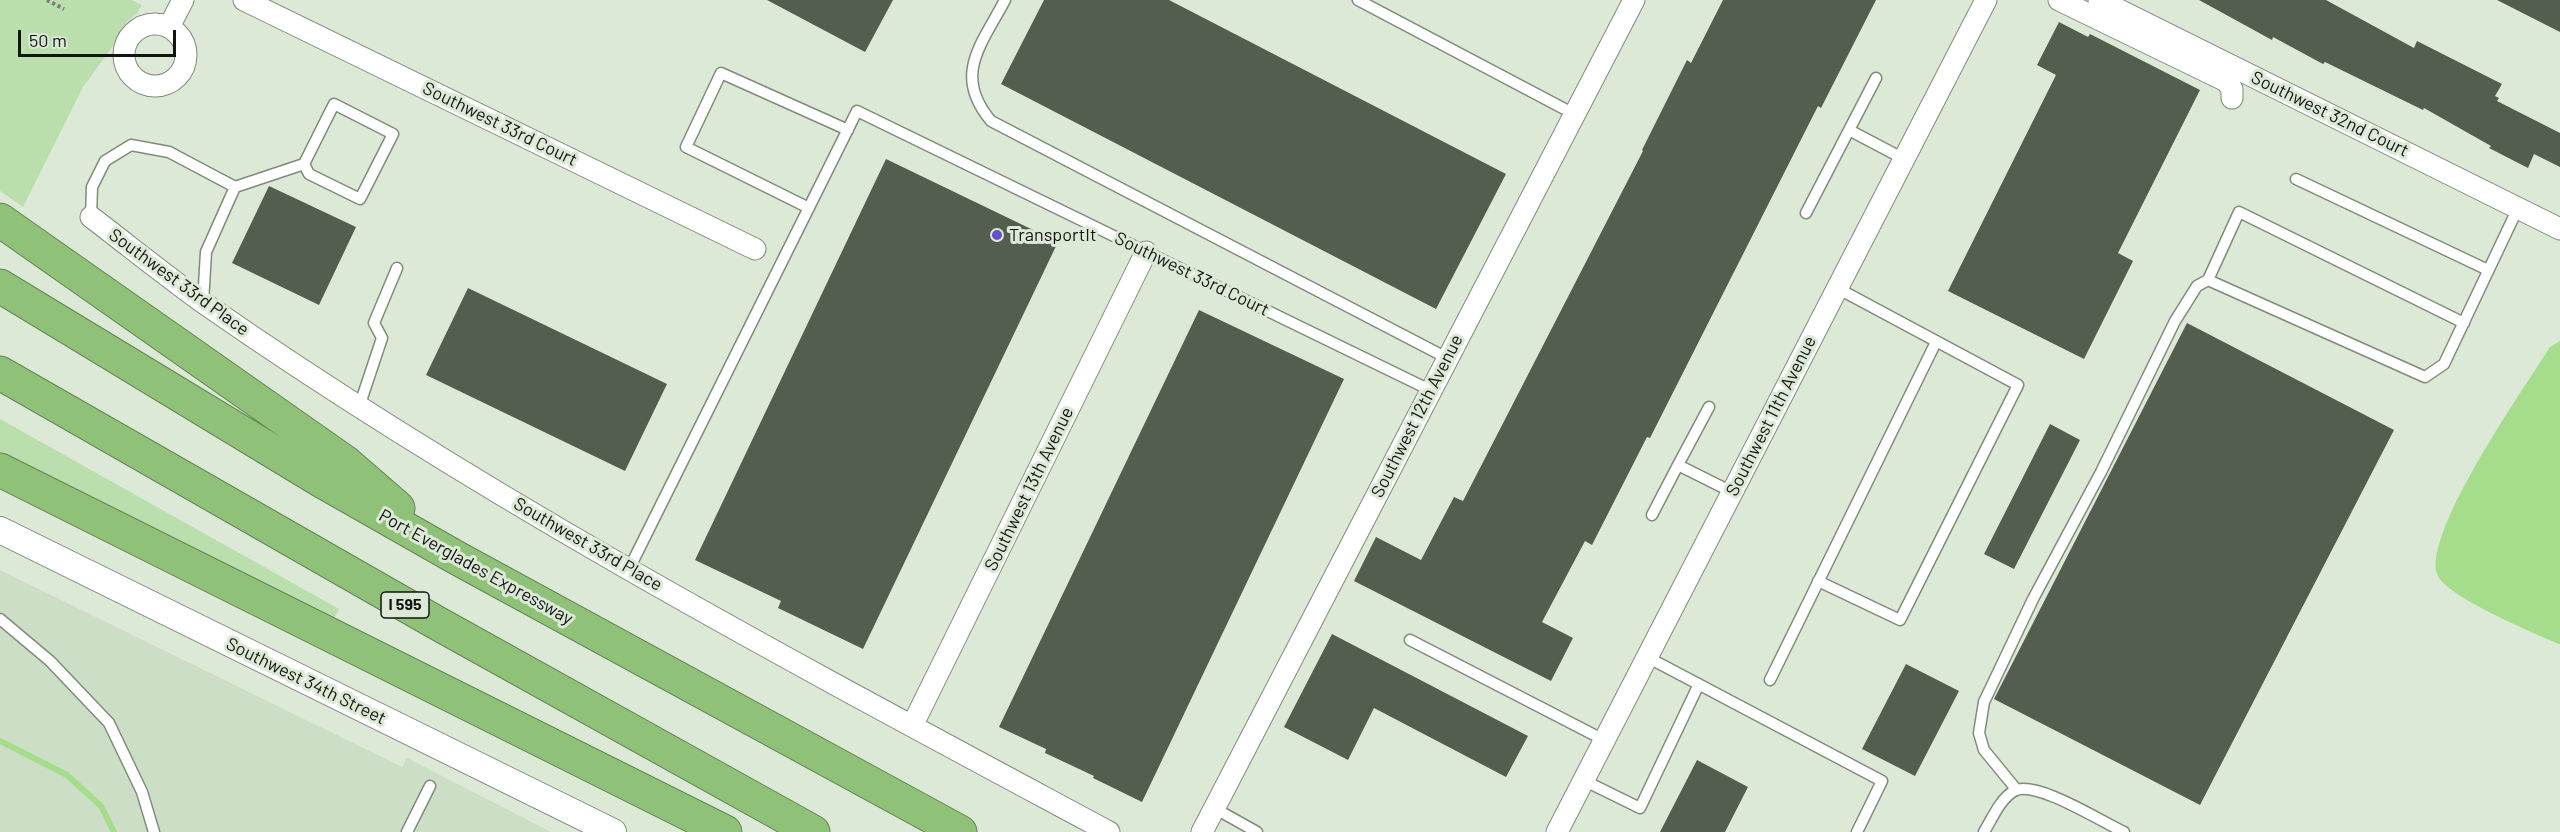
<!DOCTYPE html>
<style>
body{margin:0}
#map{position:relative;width:2560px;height:832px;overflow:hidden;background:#dce9d7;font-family:Barlow,sans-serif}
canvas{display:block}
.scale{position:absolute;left:18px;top:30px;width:158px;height:27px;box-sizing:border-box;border:3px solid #121610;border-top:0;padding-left:8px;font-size:18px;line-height:21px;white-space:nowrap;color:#121610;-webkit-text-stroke:4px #dce9d7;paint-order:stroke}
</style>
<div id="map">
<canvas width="2560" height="832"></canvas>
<div class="scale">50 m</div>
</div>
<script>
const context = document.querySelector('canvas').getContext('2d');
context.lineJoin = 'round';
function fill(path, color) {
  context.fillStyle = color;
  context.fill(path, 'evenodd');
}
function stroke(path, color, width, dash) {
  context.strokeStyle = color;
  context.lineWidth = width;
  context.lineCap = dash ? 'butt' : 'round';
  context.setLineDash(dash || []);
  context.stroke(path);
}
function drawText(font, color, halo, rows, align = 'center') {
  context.font = font + ' Barlow,sans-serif';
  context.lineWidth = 6;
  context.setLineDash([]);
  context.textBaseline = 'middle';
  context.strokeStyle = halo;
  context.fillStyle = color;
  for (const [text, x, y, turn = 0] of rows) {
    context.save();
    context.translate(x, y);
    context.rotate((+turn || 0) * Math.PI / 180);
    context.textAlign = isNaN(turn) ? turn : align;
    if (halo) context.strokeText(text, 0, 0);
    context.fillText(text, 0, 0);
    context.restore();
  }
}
const built = new Path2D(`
 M0,570L402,767L407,758L551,832H0Z`);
const green = new Path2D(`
 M0,0H132L142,5L137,14L127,21L113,46L83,87L23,207L0,191Z
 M0,419L339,609L334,619L0,453Z`);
const water = new Path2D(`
 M2560,341V644H2559C2536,634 2444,596 2437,574C2423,532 2525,387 2550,347Z`);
const stream = new Path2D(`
 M0,741L67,775L101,806L114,832`);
const building = new Path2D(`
 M767,0H893L865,52Z
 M1044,0H1169L1506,174L1436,309L1001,84Z
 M1723,0H1876L1821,108L1818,106L1650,438L1647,437L1592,545L1585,541L1542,622L1573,638L1551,681L1354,581L1376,537L1421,560L1454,497L1463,501L1643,151L1642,150L1687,60L1691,63Z
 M2199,0H2326L2414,48L2417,41L2502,84L2495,96L2499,98L2497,101L2560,133V167L2534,154L2528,168L2489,148L2491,146L2424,108L2423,110L2325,62L2323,64L2273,37L2272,40Z
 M2497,0H2560V32Z
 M2059,22L2088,37L2090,34L2200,90L2118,253L2133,261L2084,359L1948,291L2056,75L2037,65Z
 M886,159L1058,242L863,649L778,608L781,601L695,560Z
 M269,186L356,227L319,305L232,263Z
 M468,288L667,384L625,471L426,375Z
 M1199,310L1344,379L1142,802L1093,778L1094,776L1045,753L1046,749L999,727Z
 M2187,323L2394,430L2200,805L1994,699Z
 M2050,424L2080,440L2014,569L1984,554Z
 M1332,634L1528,736L1506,777L1374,708L1348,760L1284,727Z
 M1906,664L1959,691L1915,776L1862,749Z
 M1697,760L1748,787L1725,832H1660Z`);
const path = new Path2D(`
 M47,0L64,9`);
const service = new Path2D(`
 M1005,0C982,44 952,75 991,121L1447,358
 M1358,0L1574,114
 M1849,130L1904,159
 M2296,179L2488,270
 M809,208L686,147L721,73L848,130
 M1806,213L1876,78
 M91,217L92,187L105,161L131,145L169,152L235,187
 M2208,280L2239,212L2464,323
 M203,302L206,252L235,187L304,164L334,104L393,134L360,199L309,174L304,164
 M359,407L382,338L374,323L397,268
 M1709,407L1678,465L1732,492
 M1652,515L1678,465
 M629,569L857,111L1430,390
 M1818,581L1900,620L2018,385L1837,288
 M0,619L50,661L109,723L142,792L154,832
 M1410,640L1604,740
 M1647,657L1882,781L1857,832
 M1770,680L1936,342
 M1583,780L1640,808L1699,684
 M2016,789L1984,750L1979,733L1984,702L2033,599L2101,472L2175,321L2197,286L2208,280L2425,377L2444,364L2518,208
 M1214,808L1257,832
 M407,832L430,786
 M1984,832C1992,819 2000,799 2014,791C2035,779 2102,822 2124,832`);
const minor = new Path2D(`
 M244,0L755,249
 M2059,0L2226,81L2232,89V98
 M2099,0L2560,229
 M124 55a31 31 0 1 1 62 0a31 31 0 1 1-62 0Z
 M169,27L183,0
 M91,217C129,246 166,276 205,304C492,504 802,667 1109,832
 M912,726L1146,252
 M1202,832L1634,0
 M1557,832L1986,0`);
const tertiary = new Path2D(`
 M0,530L613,832`);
const motorway = new Path2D(`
 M0,220L345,462L398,508
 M0,286L320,480L457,558L960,832
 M0,373L437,623L813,832
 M0,470L725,832`);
const markers = [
 [997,235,6,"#6651ca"]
];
const shields = [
 [405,605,48]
];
const shieldNames = [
 ["I 595",405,605]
];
const streetNames = [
 ["Southwest 32nd Court",2330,114,26],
 ["Southwest 33rd Court",500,124,26],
 ["Southwest 33rd Court",1192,274,26],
 ["Southwest 33rd Place",179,282,36],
 ["Southwest 12th Avenue",1417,416,-63],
 ["Southwest 11th Avenue",1771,416,-63],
 ["Southwest 13th Avenue",1029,489,-64],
 ["Southwest 33rd Place",588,544,30],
 ["Port Everglades Expressway",476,567,29],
 ["Southwest 34th Street",306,681,26]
];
const poiNames = [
 ["TransportIt",1009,235]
];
fill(built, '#cddec6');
fill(green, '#bbdead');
fill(water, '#a5dd8c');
stroke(stream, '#a5dd8c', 6);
fill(building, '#535e4f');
stroke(service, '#808b7b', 13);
stroke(minor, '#808b7b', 23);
stroke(tertiary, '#808b7b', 28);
stroke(motorway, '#638654', 35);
stroke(path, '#777f73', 4, [3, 3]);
stroke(service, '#fff', 10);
stroke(minor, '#fff', 21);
stroke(tertiary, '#fff', 26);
stroke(motorway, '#8fc278', 33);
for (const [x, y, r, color] of markers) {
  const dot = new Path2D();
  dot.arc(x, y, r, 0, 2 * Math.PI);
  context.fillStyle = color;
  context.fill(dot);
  stroke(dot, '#dce9d7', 2);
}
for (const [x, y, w] of shields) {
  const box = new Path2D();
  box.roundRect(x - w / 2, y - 13, w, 26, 4.5);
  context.fillStyle = '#dce9d7';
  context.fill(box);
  stroke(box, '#121610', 1.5);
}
drawText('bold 16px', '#121610', null, shieldNames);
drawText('18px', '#121610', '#dce9d7', streetNames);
drawText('18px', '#121610', '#dce9d7', poiNames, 'left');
</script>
